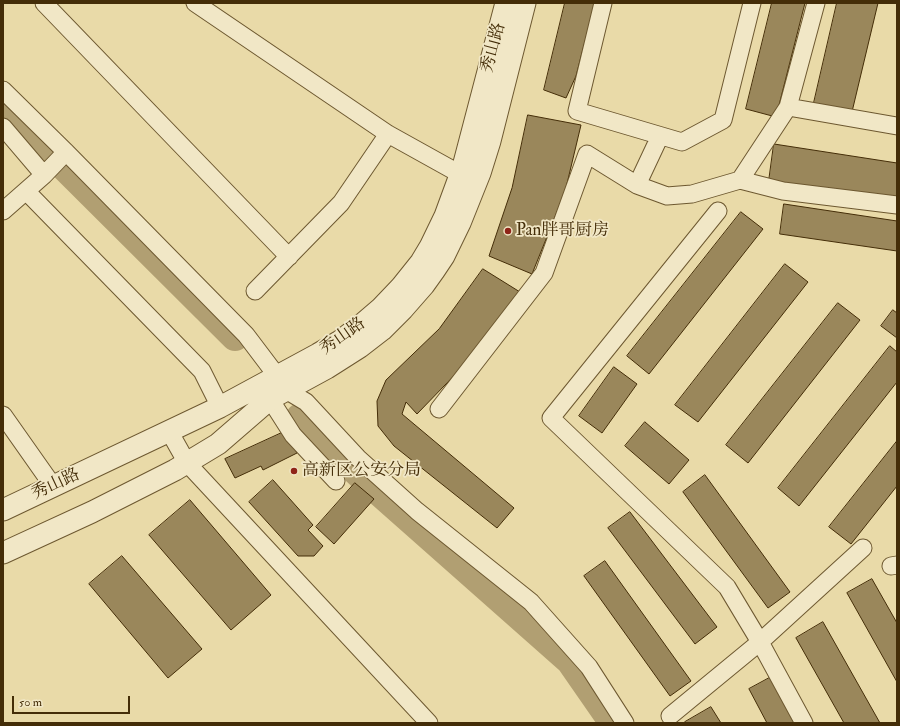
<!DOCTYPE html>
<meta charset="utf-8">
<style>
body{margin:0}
#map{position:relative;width:900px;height:726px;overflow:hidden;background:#e9daa8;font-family:"IM FELL Double Pica",serif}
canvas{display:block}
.frame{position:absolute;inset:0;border:4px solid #442d08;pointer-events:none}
.scale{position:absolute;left:12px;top:696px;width:118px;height:18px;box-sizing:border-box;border:2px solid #442d08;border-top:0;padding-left:5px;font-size:12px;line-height:14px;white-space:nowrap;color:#442d08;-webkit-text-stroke:3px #f1e7c6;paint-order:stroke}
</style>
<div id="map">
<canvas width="900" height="726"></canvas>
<div class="frame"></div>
<div class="scale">50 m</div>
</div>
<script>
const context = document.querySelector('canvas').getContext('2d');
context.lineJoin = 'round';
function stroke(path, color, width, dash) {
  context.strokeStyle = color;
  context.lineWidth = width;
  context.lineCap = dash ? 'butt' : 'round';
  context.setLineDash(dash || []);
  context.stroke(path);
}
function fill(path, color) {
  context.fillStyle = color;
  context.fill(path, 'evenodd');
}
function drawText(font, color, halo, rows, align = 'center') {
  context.font = font + ' "IM FELL Double Pica","Noto Serif SC",serif';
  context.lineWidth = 3.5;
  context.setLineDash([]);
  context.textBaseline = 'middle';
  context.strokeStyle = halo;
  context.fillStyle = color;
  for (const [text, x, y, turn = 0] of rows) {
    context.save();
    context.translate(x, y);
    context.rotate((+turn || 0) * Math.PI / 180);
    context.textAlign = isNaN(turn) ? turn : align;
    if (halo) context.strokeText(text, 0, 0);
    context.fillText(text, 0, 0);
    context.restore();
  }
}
const river = new Path2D(`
 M3,106L235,337
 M300,417L362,477L570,661L613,723`);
const building = new Path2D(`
 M565,3H595L576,76L566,98L544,90Z
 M772,3H805L776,117L746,109Z
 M837,3H878L851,116L813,107Z
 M528,115L581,125L565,192L532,274L489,256L512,188Z
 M774,144L897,163V200L769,181Z
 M784,204L897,221V251L780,234Z
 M741,212L763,229L649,374L627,356Z
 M785,264L808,282L698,422L675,405Z
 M483,269L520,292L474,355L417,414L406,402L402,414L514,508L497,528L394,446L378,426L377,401L386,380L439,329Z
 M838,303L860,320L748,463L726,445Z
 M893,310L897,313V338L881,326Z
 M890,346L897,352V382L799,506L778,488Z
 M614,367L637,384L602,433L579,416Z
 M645,422L689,460L669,484L625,446Z
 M286,431L297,453L263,470L261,466L235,478L225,459Z
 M897,441V486L851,544L829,527Z
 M705,475L790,592L768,608L683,492Z
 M273,480L313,525L308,530L323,546L314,556H298L249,502Z
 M355,483L374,499L334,544L316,527Z
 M190,500L271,595L231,630L149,535Z
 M630,512L717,627L695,644L608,528Z
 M122,556L202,649L168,678L89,584Z
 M605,561L691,681L670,696L584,576Z
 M872,579L897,623V682L847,593Z
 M823,622L880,723H844L796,638Z
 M773,676L799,723H767L749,689Z
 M711,707L721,723H686L685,722Z`);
const minor = new Path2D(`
 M44,3L289,257
 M195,3L388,134L460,174
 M603,3L577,111L682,142L723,120L752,3
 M3,90L66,152L246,335L277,376L286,390L306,402L358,458L417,511L531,602L589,667L625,723
 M788,107L897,126
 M3,127L44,175
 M740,180L783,191L897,205
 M637,185L660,136
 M26,191L202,371L220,407
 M3,211L44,175L66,152
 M718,211L551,418L727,587L760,642L804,723
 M255,291L341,203L388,134
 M270,399L293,435L336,481
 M439,409L544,273L587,154L637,185L667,196L692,194L740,180L788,107L816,3
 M3,415L53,486
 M169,431L187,463L429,723
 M891,566L897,565
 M670,716L760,642L863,548`);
const tertiary = new Path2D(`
 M3,510L220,407L318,354L340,341L360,326L381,308L401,287L421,262L430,247L445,216L463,167L506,3
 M3,553L92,512L175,470L218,444L270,399L327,368L360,347L382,330L403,309L424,285L434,271L444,256L460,223L480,173L490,141L525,3`);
const markers = [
 [508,231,4,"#8f2418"],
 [294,471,4,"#8f2418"]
];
const streetNames = [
 ["秀山路",494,48,-75],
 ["秀山路",343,337,-35],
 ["秀山路",56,485,-25]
];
const poiNames = [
 ["Pan胖哥厨房",516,231],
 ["高新区公安分局",302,471]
];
stroke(river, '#b19f72', 28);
fill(building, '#9a875b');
stroke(building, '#442d08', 1);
stroke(minor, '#6d5830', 19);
stroke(tertiary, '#6d5830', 23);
stroke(minor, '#f1e7c6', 17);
stroke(tertiary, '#f1e7c6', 21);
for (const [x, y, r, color] of markers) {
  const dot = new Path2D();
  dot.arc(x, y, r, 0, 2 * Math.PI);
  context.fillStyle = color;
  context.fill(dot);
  stroke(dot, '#f1e7c6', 1.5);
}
drawText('17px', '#442d08', '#f1e7c6', streetNames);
drawText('17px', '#442d08', '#f1e7c6', poiNames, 'left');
</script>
